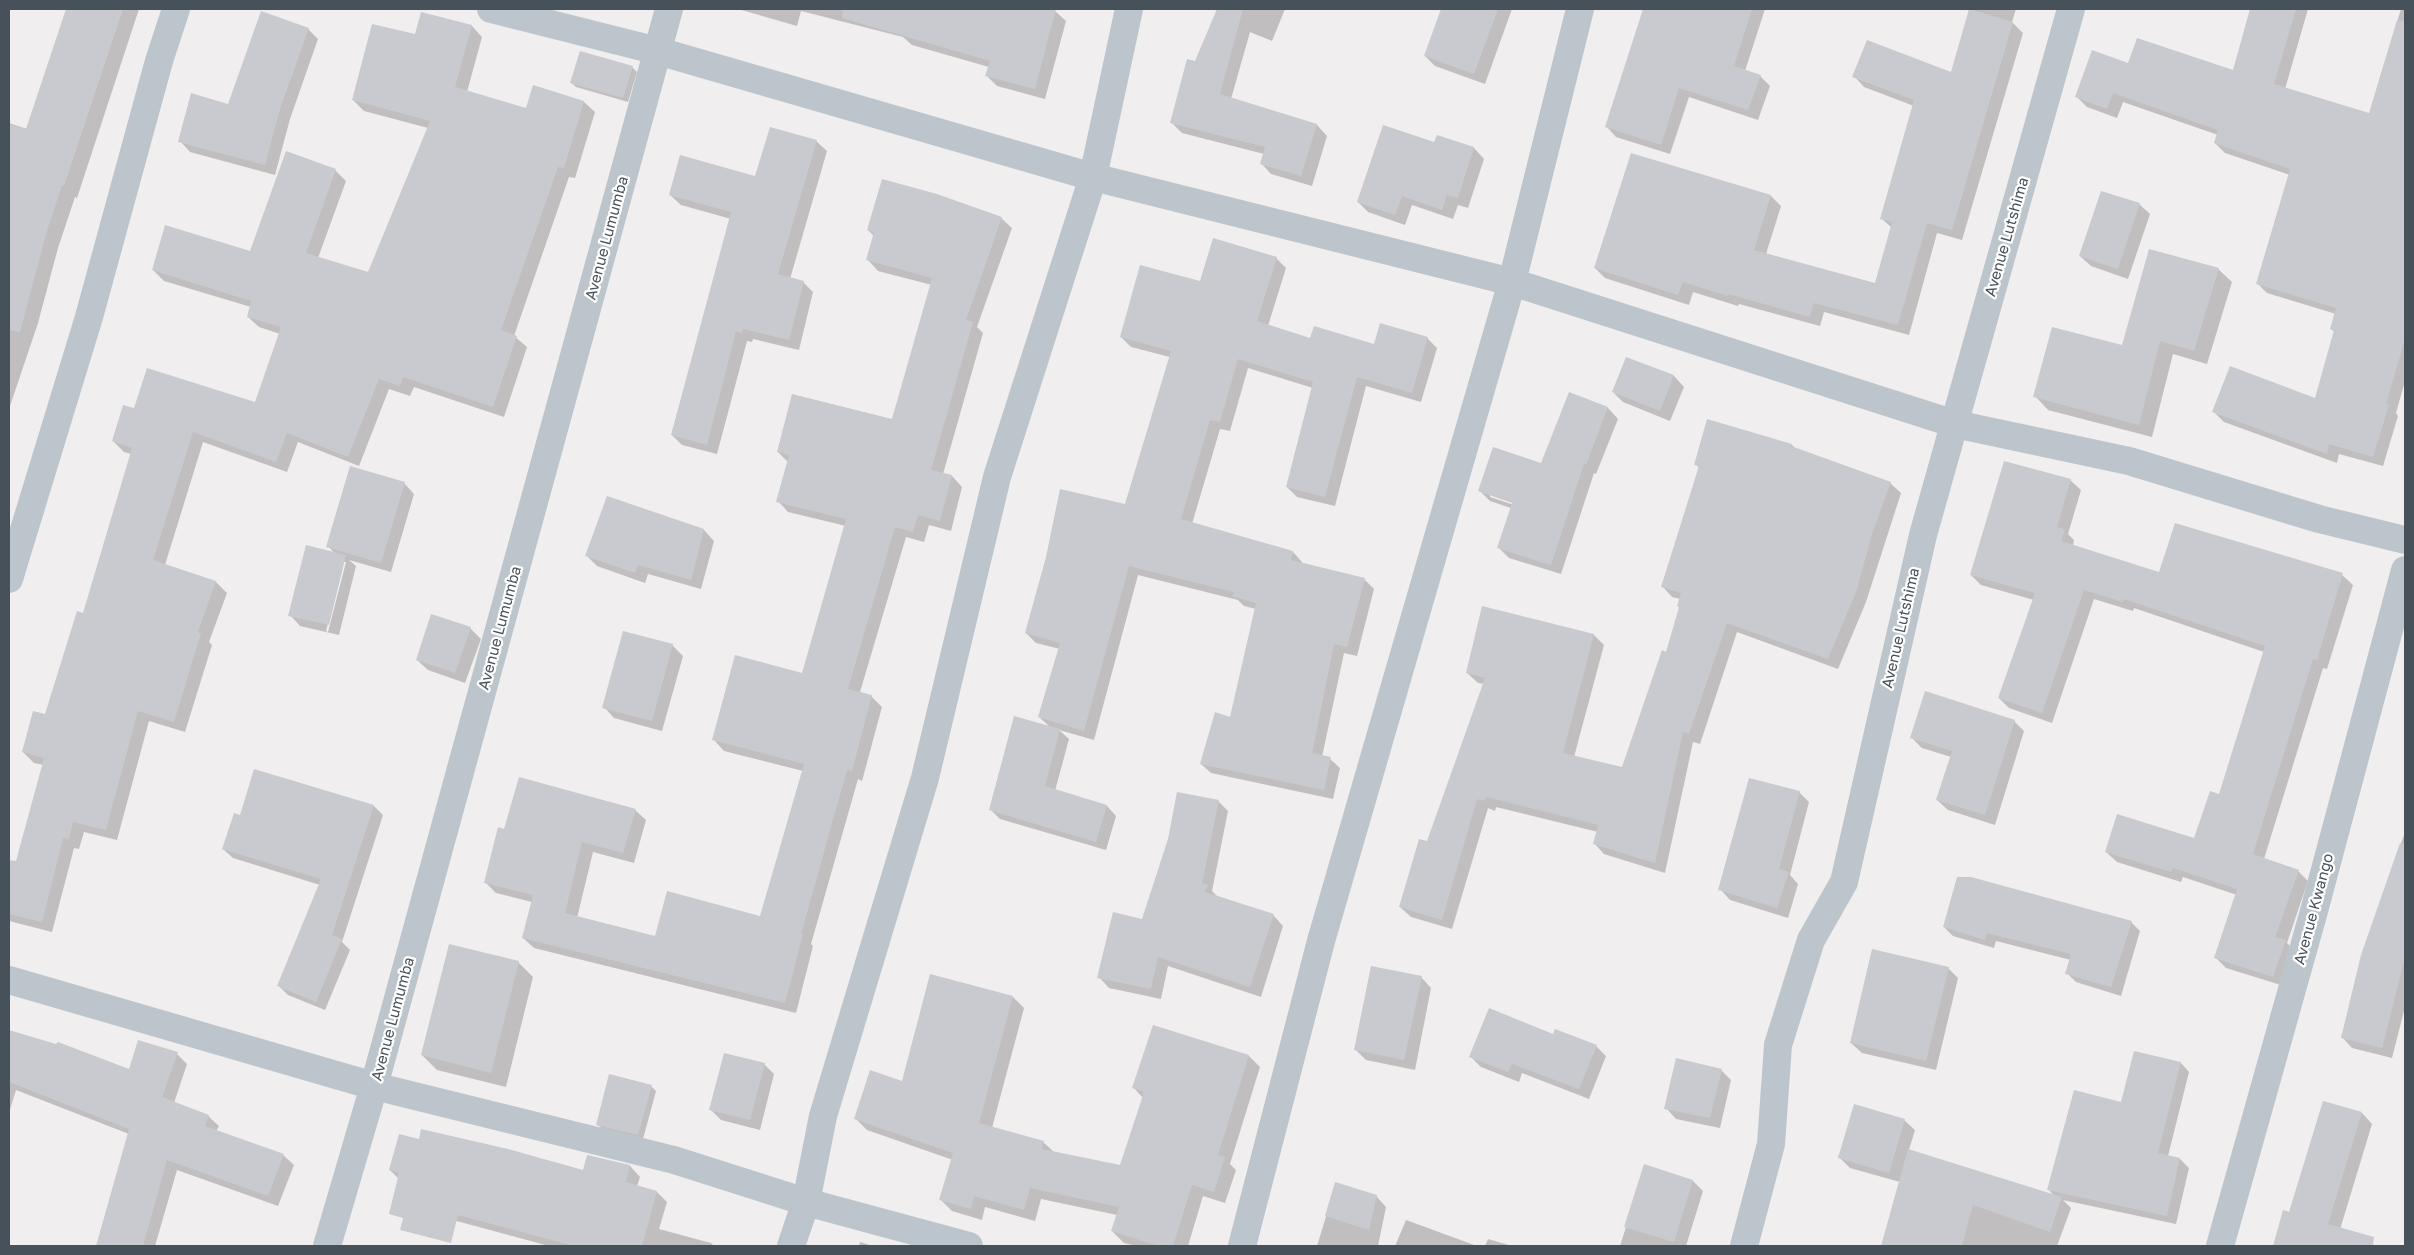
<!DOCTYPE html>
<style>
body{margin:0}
#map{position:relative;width:2414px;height:1255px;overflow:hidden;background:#f0eeee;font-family:"Golos Text",sans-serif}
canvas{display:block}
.frame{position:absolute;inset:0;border:10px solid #47515a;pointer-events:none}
</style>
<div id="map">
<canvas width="2414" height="1255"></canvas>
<div class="frame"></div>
</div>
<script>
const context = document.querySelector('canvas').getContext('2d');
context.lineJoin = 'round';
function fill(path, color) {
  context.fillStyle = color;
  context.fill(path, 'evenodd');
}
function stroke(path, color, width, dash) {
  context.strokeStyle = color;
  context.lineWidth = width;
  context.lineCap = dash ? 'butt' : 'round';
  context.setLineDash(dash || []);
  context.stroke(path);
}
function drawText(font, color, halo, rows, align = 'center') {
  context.font = font + ' "Golos Text",sans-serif';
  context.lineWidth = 4.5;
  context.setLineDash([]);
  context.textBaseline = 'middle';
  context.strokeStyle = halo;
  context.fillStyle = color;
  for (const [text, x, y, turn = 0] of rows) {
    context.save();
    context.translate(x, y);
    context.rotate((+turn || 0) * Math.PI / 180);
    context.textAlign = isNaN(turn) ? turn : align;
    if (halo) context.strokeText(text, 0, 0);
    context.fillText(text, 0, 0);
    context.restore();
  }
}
const shadow = new Path2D(`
 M67,9H139L77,198L75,197L58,248L38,323L9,409V123L27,129Z
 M738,9H1048L1055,11L1066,21L1045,99L997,86L987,76L989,67L912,45L903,37L801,11L797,26Z
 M1218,9H1285L1272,41L1250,32L1231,99L1317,125L1327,136L1312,186L1271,174L1261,163L1264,154L1182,133L1171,122Z
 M1442,9H1512L1485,84L1435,66L1425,56Z
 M1645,9H1765L1745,71L1760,76L1770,86L1758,120L1689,97L1670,154L1616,137L1607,127Z
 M1970,9H2016L2012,22L2023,33L1962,240L1937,233L1909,335L1824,312L1820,326L1739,304L1738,306L1693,292L1689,305L1605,278L1595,268L1771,196L1781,206L1766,254L1876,284L1892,228L1881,218L1914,106L1864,87L1854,76L1951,73Z
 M2251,9H2308L2285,89L2369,115L2401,9H2405V381L2396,413L2398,416L2383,466L2339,454L2337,463L2224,422L2214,412L2316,400L2335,332L2331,329L2336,314L2267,293L2257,283L2290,175L2225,153L2215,143L2218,135L2123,102L2117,118L2087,107L2077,97L2129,65L2234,72Z
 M472,26L482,37L467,92L527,110L584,102L595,112L575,178L569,177L514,336L527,347L504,417L414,387L410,396L389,389L359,466L298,442L287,472L203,442L165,565L216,582L227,593L209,642L212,645L185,732L149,721L117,840L84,832L79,849L74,848L52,932L9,921V861L17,863L44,765L34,763L23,752L46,716L84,614L131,454L124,452L113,441L135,410L255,404L280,334L259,327L248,317L251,307L164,281L153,270L251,253L335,170L346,181L318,258L369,273L428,128L364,111L353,100L416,36Z
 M308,29L318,39L290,119L275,175L190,152L180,141L229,105Z
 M632,67L637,72L628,102L576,87L571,82Z
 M1437,137L1474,148L1484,159L1468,208L1458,205L1453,219L1412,205L1405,225L1368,212L1358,202L1435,144Z
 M816,141L827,151L790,279L803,282L813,292L799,350L753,339L752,342L747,341L717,454L682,445L672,435L731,219L681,205L670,195L756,178Z
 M2139,204L2150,214L2128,279L2091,266L2080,256Z
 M1001,218L1012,228L977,327L983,333L943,474L952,476L962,487L951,531L929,525L924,542L906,537L860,692L871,696L882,707L862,781L858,779L811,944L813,946L796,1013L534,948L523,938L532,902L496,893L486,883L505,830L635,810L646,820L634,863L593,852L577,918L656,938L761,918L803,771L724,751L714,740L803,674L846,526L788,512L778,501L788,462L778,452L892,420L932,285L878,271L868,260L874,236L868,230Z
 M1276,258L1286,268L1268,326L1311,339L1375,346L1427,338L1437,348L1421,402L1366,386L1335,506L1297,497L1287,487L1313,388L1248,368L1230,431L1220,429L1192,524L1293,552L1302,562V564L1364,579L1374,589L1357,656L1344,653L1322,757L1330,759L1340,768L1333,799L1211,773L1201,764L1231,718L1256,609L1244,606L1238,600L1138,575L1094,740L1059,730L1069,739L1055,791L1107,806L1116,816L1106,850L1000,819L990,809L1050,727L1039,717L1060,649L1036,643L1026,633L1126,506L1170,357L1131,347L1121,337L1201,283Z
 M2218,269L2232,282L2207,364L2173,354L2152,437L2048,410L2035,396L2122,347Z
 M1626,358L1674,376L1684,387L1670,421L1623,402L1613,392Z
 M1570,393L1608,408L1618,419L1596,474L1594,473L1561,574L1509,558L1498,547L1511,508L1490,501L1480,491L1542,465ZM1490,494L1518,503L1517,506L1490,497Z
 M1792,445L1796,449L1890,483L1901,493L1866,602L1838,669L1737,632L1700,744L1693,742L1665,873L1604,854L1594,843L1598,832L1496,807L1495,811L1488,808L1452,929L1411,917L1400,907L1428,843L1484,684L1478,683L1467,673L1594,635L1604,645L1574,757L1623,768L1667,653L1680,607V599L1672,597L1662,586L1699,468L1696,464Z
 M2070,480L2081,490L2068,534L2074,540L2073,546L2160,573L2342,575L2353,585L2327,669L2323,668L2264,859L2298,871L2308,881L2287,943L2295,951L2284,986L2226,968L2216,958L2237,895L2183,877L2181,882L2117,862L2106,852L2195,840L2220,796L2264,652L2134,608L2133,611L2094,599L2052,723L2009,708L1999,698L2034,600L1981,585L1971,575Z
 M404,483L414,494L391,572L349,560L356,566L339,635L300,626L290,615L335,554L328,546ZM343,562H346L328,632L326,631Z
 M607,497L704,530L714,541L701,589L648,574L645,583L597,566L587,556Z
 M470,628L481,639L465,683L428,670L417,660Z
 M672,645L683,656L662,731L614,718L604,707Z
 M2014,721L2024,731L1995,825L1948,810L1937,800L1951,757L1922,748L1912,738Z
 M1799,792L1809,802L1790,875L1798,884L1788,918L1730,900L1720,889Z
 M1218,801L1228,811L1212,891L1217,896L1273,915L1283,926L1261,997L1168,966L1161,999L1109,988L1099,977L1143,921Z
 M374,806L383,815L342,942L350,950L325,1010L288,995L278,985L320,885L233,858L223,849L241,817Z
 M2405,832V1007L2392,1058L2352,1048L2342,1037L2362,955Z
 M2131,922L2140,931L2121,996L2076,982L2067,973L2071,960L1996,941L1994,948L1953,936L1944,927Z
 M518,962L533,977L506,1087L437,1070L422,1055Z
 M1948,968L1958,978L1936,1070L1862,1053L1851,1043Z
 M1421,977L1431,988L1415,1070L1366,1060L1356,1050Z
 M1013,997L1024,1008L992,1128L1043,1142L1054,1152L1120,1167L1143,1098L1134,1088L1154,1026L1249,1056L1260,1067L1230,1164L1236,1170L1225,1203L1203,1196L1188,1246H1136L1124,1243L1112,1231L1117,1215L1041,1199L1035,1221L985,1207L982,1220L952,1211L941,1200L953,1160L867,1130L855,1118Z
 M9,1032L129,1070L177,1054L187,1064L174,1103L208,1116L219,1126L216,1131L283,1155L294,1165L278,1206L177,1170L155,1246H97L129,1134L16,1090L9,1113Z
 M1554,1036L1596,1046L1606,1056L1589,1099L1522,1073L1519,1082L1481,1067L1471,1057Z
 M2181,1063L2189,1072L2168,1156L2180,1159L2189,1168L2176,1224L2063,1200L2071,1208L2057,1246H1882L1900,1182L1850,1168L1840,1158L1904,1120L1915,1130L1909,1150L2055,1197L2049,1190L2122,1103Z
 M764,1064L774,1074L760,1130L721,1120L710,1109Z
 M1721,1070L1731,1080L1720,1128L1676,1119L1666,1108Z
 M651,1086L656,1091L643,1139L602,1129L597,1124Z
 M2323,1102L2362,1113L2372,1124L2335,1246H2274L2284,1212L2290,1214Z
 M630,1166L640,1177L637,1186L657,1192L667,1202L659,1229L711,1243L714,1246H549L405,1207L399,1179L390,1170L584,1171Z
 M1644,1170H1657L1693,1181L1703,1191L1686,1246H1620Z
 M1336,1184L1376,1196L1386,1207L1378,1246H1317Z
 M1406,1220L1477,1246H1395Z
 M1488,1239L1512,1246H1485Z
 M860,1242L873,1246H859Z`);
const building = new Path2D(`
 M66,9H123L64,186L62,185L46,234L20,332L9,330V124L26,129Z
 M843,9H1056L1035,89L985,76L990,61L842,18Z
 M1217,9H1243L1220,94L1317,124L1301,176L1260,164L1265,147L1170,123L1187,59L1195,61Z
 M1441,9H1498L1474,74L1424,56Z
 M1643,9H1752L1734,66L1761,75L1748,110L1679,88L1661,145L1605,127Z
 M1969,9L2013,22L1952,230L1927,223L1898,325L1814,303L1810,317L1728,294V296L1683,282L1678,295L1594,268L1631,153L1771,195L1754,250L1875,283L1892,222L1880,219L1914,100L1852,77L1867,40L1951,72Z
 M2250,9H2296L2274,84L2369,113L2397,20L2405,21V339L2386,404L2389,405L2373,457L2329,444L2327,454L2212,412L2230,366L2315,398L2334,330L2330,329L2336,308L2256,284L2290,169L2214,143L2218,130L2113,93L2107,109L2075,97L2092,50L2128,63L2137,38L2233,70Z
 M261,11L309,28L280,109L265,165L178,142L191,93L228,104Z
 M421,12L472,25L455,87L526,108L533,85L584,101L564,168L558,167L501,330L517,336L493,407L403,377L400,386L379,379L348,457L287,433L276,462L193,432L153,560L216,581L198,632L201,633L174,722L138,711L106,830L73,822L69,839L63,838L42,922L9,914V860L16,861L44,758L22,752L33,711L45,714L77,611L83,613L132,448L112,441L123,405L134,408L147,368L255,402L281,327L247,317L251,301L152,270L165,225L250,251L286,151L336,169L306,253L368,272L430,121L352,100L372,24L415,34Z
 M580,51L633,66L623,98L570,83Z
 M1383,125L1434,142L1437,135L1474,147L1458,198L1447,195L1442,210L1402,196L1395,215L1357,202Z
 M770,127L817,140L778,274L804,281L789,340L743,329L742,333L736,331L707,445L671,435L731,212L669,195L680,155L755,176Z
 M882,179L937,194L1002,217L966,320L973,322L931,470L952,475L940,521L918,515L913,532L895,527L848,689L872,695L852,771L847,770L801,934H803L785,1003L522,938L533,895L484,883L498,827L504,829L519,777L636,809L623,853L582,842L565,913L655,936L667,891L760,916L804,764L712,740L735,655L802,673L846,519L776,502L789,455L777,452L792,394L892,419L932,278L866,260L874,232L867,230Z
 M2101,191L2140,203L2118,269L2079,256Z
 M1213,238L1277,257L1257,321L1310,338L1314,326L1374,344L1380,323L1428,337L1412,393L1357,377L1325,497L1286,487L1313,382L1238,359L1220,422L1210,420L1181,519L1293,551L1291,560L1365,578L1347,647L1334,644L1312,753L1331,757L1324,790L1200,764L1215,712L1230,717L1256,603L1232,596L1234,592L1129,566L1084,731L1038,717L1060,643L1025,633L1046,557L1060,489L1125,504L1171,351L1120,337L1140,265L1200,281Z
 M2149,249L2219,268L2194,351L2160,341L2139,425L2033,397L2052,327L2122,345Z
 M1626,357L1674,375L1660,411L1612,392Z
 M1569,392L1608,407L1586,465L1584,464L1551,565L1497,548L1512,503L1478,491L1493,447L1541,463Z
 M1707,419L1792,444L1791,446L1891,482L1873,531L1856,592L1828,659L1727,623L1689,734L1683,732L1655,863L1593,844L1598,825L1486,797L1484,801L1477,799L1442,920L1399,907L1419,839L1427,841L1485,678L1466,673L1482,606L1594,634L1563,753L1622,767L1662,650L1666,652L1679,607L1677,606L1681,593L1661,587L1699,466L1694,465Z
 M2004,461L2071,479L2057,527L2065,529L2061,541L2159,572L2175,523L2343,573L2317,660L2313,659L2253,854L2299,870L2275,937L2286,940L2273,977L2214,958L2237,889L2173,868L2171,872L2105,852L2117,814L2194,838L2210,791L2219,794L2265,646L2124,599L2123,602L2084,590L2042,713L1998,698L2035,593L1970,575Z
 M350,466L405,482L381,563L326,547Z
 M607,496L704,529L691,580L638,565L635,573L585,556Z
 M306,545L346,555L329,625L288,616Z
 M431,614L471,627L455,673L416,660Z
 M623,631L673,644L652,721L602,708Z
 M1925,691L2015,720L1985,815L1936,800L1952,751L1910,738Z
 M1014,716L1060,729L1045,786L1107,805L1096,842L989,810Z
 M254,769L374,805L332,935L342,939L316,1002L277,986L321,879L222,849L234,813L240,815Z
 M1749,778L1800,791L1779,869L1789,872L1777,908L1718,890Z
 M1177,792L1219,800L1202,883L1208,885L1205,892L1274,914L1250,987L1158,957L1151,989L1097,978L1113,912L1142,919L1168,839Z
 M2400,843L2405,844V957L2382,1048L2341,1038L2361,955Z
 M1957,877H1971L2132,921L2111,987L2065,974L2071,954L1987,933L1985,940L1943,927Z
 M449,944L519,961L491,1073L421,1055Z
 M1872,949L1949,967L1926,1061L1850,1043Z
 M1371,966L1422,976L1404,1060L1354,1050Z
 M930,974L1013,996L979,1123L1044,1141L1042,1149L1120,1165L1144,1092L1132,1088L1153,1025L1249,1055L1218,1155L1225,1157L1214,1192L1192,1185L1173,1246H1159L1111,1231L1119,1207L1030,1188L1024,1210L974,1196L971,1209L939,1200L953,1153L854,1119L870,1070L902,1081Z
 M1489,1008L1553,1034L1555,1029L1597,1045L1579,1089L1512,1064L1508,1072L1469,1057Z
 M9,1030L56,1044L58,1042L129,1069L138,1040L178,1052L162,1097L209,1115L205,1126L284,1154L268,1196L167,1160L143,1246H96L129,1129L9,1082Z
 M2134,1051L2181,1062L2158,1153L2180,1158L2167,1216L2047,1190L2074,1090L2121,1102Z
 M724,1053L765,1063L750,1120L709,1110Z
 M1676,1058L1722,1069L1710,1118L1664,1109Z
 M609,1074L652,1085L638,1135L596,1125Z
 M2323,1101L2362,1112L2328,1224L2374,1237L2373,1246H2273L2283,1210L2289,1212Z
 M1854,1104L1905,1119L1889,1173L1838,1158Z
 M421,1129L508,1149L583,1170L587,1155L630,1165L626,1182L657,1191L642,1246H574L458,1215L451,1243L400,1230L403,1218L389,1214L399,1173L389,1170L399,1134L419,1139Z
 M1908,1149L2062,1197L2050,1232L1973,1205L1962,1246H1881Z
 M1644,1164L1693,1180L1674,1242L1624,1227Z
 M1335,1182L1377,1195L1369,1230L1325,1216Z`);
const street = new Path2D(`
 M491,9L658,51L1093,177L1512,282L1955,424L2129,461L2319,519L2405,540
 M9,579L89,317L159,61L176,9
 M9,980L374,1086L674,1160L806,1202L969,1246
 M327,1246L374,1086L669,9
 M791,1246L806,1202L823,1116L925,778L997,477L1093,177L1129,9
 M1242,1246L1321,941L1512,282L1580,9
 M1744,1246L1771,1144L1778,1045L1811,940L1844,882L1923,535L2071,9
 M2220,1246L2314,911L2405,570`);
const streetNames = [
 ["Avenue Lutshima",2007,237,-74],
 ["Avenue Lumumba",607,238,-75],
 ["Avenue Lumumba",500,628,-75],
 ["Avenue Lutshima",1901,628,-77],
 ["Avenue Kwango",2314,909,-75],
 ["Avenue Lumumba",393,1019,-75]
];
fill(shadow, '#0003');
fill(building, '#c8cad0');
stroke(street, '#bdc5cc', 28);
drawText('15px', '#47515a', '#fff', streetNames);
</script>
